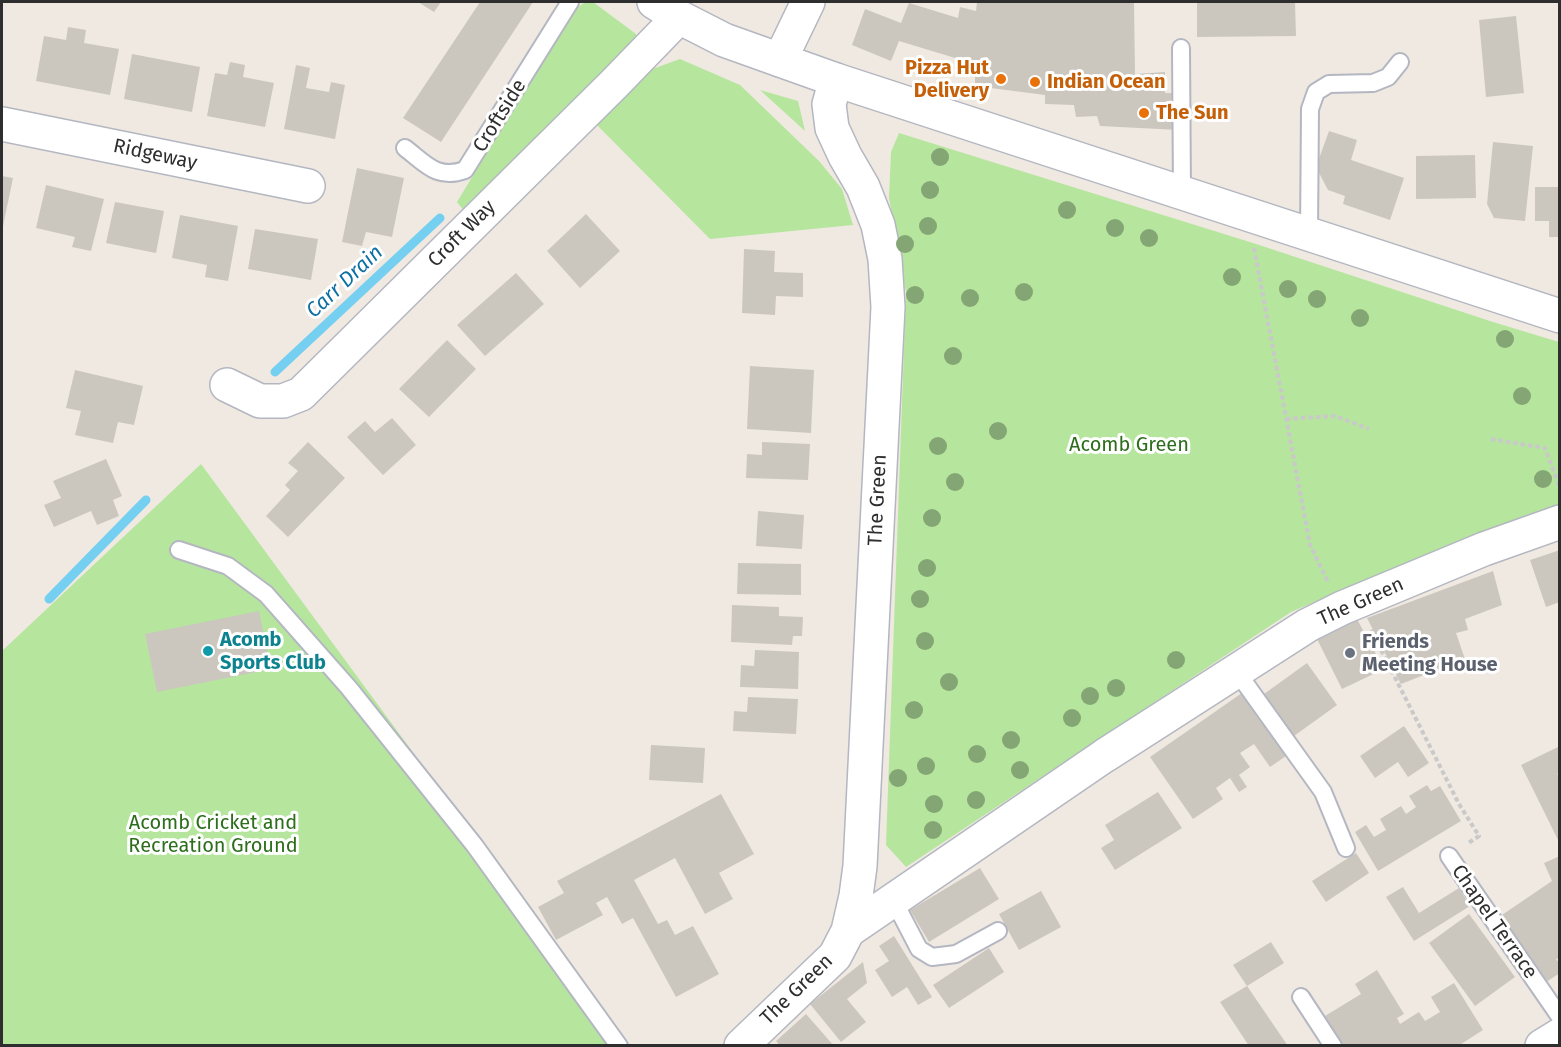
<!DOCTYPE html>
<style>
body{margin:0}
#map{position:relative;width:1561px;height:1047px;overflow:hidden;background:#efe9e1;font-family:"Fira Sans",sans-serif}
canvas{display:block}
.frame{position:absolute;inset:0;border:3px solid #2e2e2e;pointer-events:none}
</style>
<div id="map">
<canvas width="1561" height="1047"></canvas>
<div class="frame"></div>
</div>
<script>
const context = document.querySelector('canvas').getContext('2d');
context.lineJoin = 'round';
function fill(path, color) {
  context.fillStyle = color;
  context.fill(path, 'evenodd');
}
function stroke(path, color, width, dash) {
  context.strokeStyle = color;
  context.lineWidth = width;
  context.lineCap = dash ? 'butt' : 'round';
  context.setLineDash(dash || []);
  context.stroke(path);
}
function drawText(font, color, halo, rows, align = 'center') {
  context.font = font + ' "Fira Sans",sans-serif';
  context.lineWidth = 6;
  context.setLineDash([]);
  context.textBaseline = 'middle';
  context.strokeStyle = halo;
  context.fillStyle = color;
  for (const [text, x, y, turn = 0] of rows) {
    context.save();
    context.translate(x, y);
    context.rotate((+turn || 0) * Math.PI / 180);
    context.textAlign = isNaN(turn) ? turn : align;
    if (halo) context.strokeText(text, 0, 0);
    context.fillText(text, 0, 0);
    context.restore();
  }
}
const green = new Path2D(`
 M586,2H593L636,34V45L465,212L457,202L574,9Z
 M680,59L740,85L819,161L842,189L853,225L710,239L595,123L647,71Z
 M760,90L798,101L805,131Z
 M899,133L1253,243L1493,322L1559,342V505L1439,549L1291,612L906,867L886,845L906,292L889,198L891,152Z
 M201,464L628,1045L2,1046V651Z`);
const stream = new Path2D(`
 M275,372L440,218
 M49,599L146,500`);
const building = new Path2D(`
 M418,2H441L434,12Z
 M480,2H533L441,142L403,118Z
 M977,2H1134L1135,74L1165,72V93H1179V130L1100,126L1097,116L1076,117L1074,105L1045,104V95L975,86V64L899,41L891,61L852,45L865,9L901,23L909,3L958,18L960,7L976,11Z
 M1197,2H1295L1296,36L1197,37Z
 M1516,16L1524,93L1486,97L1479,20Z
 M68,27L86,30L84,43L119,49L110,95L36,81L44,36L66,40Z
 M132,54L200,67L192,112L124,99Z
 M230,62L245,65L243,77L274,83L265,127L207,116L215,73L227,75Z
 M296,65L310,68L306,88L329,92L331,82L345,85L335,139L284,129Z
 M1329,131L1357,140L1351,160L1404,178L1390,220L1343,204L1345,196L1328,190L1316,167Z
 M1493,142L1533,146L1525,221L1494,218L1487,204Z
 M1475,155L1476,198L1416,199V156Z
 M357,168L404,178L392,237L366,232L362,246L342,242Z
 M2,176L13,178L3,226H2Z
 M46,185L104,199L91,251L72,247L75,237L36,228Z
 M1535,187H1559L1560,237H1549V221H1535Z
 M115,202L164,211L156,253L106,243Z
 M586,214L620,251L580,288L547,251Z
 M180,215L238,226L228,281L205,277L207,265L172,258Z
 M255,229L318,239L311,280L248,269Z
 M744,249L775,251L774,272L803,273V297L776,296L775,315L742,313Z
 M516,273L544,304L485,356L457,325Z
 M447,340L476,369L429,417L399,389Z
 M750,366L814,370L811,433L747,429Z
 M75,370L143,386L134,425L118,422L113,443L75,435L81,411L66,408Z
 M392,418L416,445L383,475L347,437L365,421L375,432Z
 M308,442L345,478L288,537L266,516L290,490L285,485L298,471L288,463Z
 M762,442L810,444L808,480L746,478L747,454L762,455Z
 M106,459L122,496L113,500L119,516L97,525L91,511L54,527L44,505L61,498L53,481Z
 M758,511L804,515L802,549L756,546Z
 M1560,550V602L1546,607L1530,560Z
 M738,563L801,564V595L737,594Z
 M1493,571L1502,605L1465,619L1468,630L1456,633L1465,659L1401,684L1367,618Z
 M732,605L779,607V616L803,617L802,636H793L792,645L731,642Z
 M259,611L271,669L157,692L145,634Z
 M1357,619L1384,669L1342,689L1316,637Z
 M755,650L799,652L798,689L740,687L741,665L754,666Z
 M1307,663L1337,705L1294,736L1264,694Z
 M1242,693L1286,756L1270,767L1254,744L1240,753L1250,767L1239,775L1247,787L1239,792L1230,778L1216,788L1223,799L1193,819L1150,757Z
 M748,697L798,699L796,734L733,731L734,711L747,712Z
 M1404,726L1429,763L1408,777L1398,762L1375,778L1360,756Z
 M651,745L705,748L703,783L649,780Z
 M1560,746V772L1557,774L1560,778V844L1521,765Z
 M1427,785L1431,791L1440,786L1461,821L1378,871L1355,832L1366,825L1374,837L1386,830L1380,819L1401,806L1406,814L1416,807L1409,796Z
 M1158,792L1182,828L1115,870L1101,848L1114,840L1105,825Z
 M721,794L754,854L719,873L733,899L705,914L675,858L634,880L658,924L667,920L675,935L693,926L719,974L676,997L633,918L622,924L607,897L596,903L603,915L556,940L538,907L564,893L557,881Z
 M1356,853L1369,873L1326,902L1312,881Z
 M1560,856V958L1556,959L1560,964V973L1543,984L1499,917L1552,881L1544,863Z
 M980,868L999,899L929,942L910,910Z
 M1403,887L1419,913L1459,888L1470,906L1414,941L1386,897Z
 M1041,891L1061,927L1019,950L999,914Z
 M1469,914L1515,977L1475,1006L1429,943Z
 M894,936L932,997L918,1005L907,987L892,997L875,970L889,961L879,946Z
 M1271,942L1284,963L1247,986L1233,965Z
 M989,948L1004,972L949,1008L933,985Z
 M863,962L867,983L847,999L866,1022L841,1042L810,1004Z
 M1377,970L1404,1014L1397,1018L1400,1024L1419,1012L1425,1021L1440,1012L1431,997L1454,983L1483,1030L1458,1046H1344L1325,1016L1361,994L1355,984Z
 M1247,986L1288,1046H1249L1220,1002Z
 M806,1014L834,1046H780L776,1041Z`);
const path = new Path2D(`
 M1254,248L1310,545L1328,582
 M1286,419L1335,416L1369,429
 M1491,439L1545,448L1560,488
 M1371,630L1459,804L1479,836L1467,844`);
const lane = new Path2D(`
 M1181,48L1182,193
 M405,148C426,164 437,180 465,170L570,2
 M1309,234L1310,109L1316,92L1329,84L1373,83L1388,77L1400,62
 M179,550L228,566L266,594L349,688L475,846L619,1046
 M1237,672L1323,792L1346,848
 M1449,856L1560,1017
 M893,899L919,949L932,957L956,954L998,931
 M1301,997L1333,1046`);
const street = new Path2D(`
 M780,60L808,2
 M2,124L308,186
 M227,385L260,401H283L301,394L614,84L679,17
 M848,931L1104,756L1308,625L1342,608L1484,549L1560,522
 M741,1046L835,956L848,931L856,896L860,866L888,307L885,259L878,225L863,187L845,156L832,128L829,104L836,80`);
const secondary = new Path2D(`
 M654,2L679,17L724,40L836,80L1560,316
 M1542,1046L1560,1035`);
const trees = [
 [940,157],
 [930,190],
 [1067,210],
 [928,226],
 [1115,228],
 [1149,238],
 [905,244],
 [1232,277],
 [1288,289],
 [1024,292],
 [915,295],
 [970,298],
 [1317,299],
 [1360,318],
 [1505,339],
 [953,356],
 [1522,396],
 [998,431],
 [938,446],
 [1543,479],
 [955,482],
 [932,518],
 [927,568],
 [920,599],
 [925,641],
 [1176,660],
 [949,682],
 [1116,688],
 [1090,696],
 [914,710],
 [1072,718],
 [1011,740],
 [977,754],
 [926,766],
 [1020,770],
 [898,778],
 [976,800],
 [934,804],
 [933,830]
];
const markers = [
 [1001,79,6,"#e8710a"],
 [1035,82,6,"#e8710a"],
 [1144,113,6,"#e8710a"],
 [208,651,6,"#0f9aa8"],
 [1350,653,6,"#6b7280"]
];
const foodNames = [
 ["Pizza Hut",989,68,"right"],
 ["Delivery",989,91,"right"],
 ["Indian Ocean",1047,82],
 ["The Sun",1156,113]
];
const streetNames = [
 ["Croftside",500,116,-58],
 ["Ridgeway",155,155,12],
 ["Croft Way",462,234,-45],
 ["The Green",878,500,-87],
 ["The Green",1361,602,-24],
 ["Chapel Terrace",1494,922,55],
 ["The Green",797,990,-44]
];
const parkNames = [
 ["Acomb Green",1129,445],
 ["Acomb Cricket and",213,823],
 ["Recreation Ground",213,846]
];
const cultureNames = [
 ["Acomb",220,640],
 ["Sports Club",220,663]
];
const worshipNames = [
 ["Friends",1362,642],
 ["Meeting House",1362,665]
];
const waterNames = [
 ["Carr Drain",345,282,-43]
];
fill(green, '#b6e59e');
stroke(stream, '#75cff0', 9);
fill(building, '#cbc7bf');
stroke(lane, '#b4b7c1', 20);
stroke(street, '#b4b7c1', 36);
stroke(secondary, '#b4b7c1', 36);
stroke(path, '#c9c9c9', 4, [4.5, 3]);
stroke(lane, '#fff', 16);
stroke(street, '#fff', 33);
stroke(secondary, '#fff', 33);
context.fillStyle = '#84a574';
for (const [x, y] of trees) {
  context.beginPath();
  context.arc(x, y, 9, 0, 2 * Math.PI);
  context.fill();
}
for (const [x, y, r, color] of markers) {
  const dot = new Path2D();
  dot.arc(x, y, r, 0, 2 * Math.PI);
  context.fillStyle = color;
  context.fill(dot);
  stroke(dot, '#fff', 2);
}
drawText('bold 20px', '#c56008', '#fff', foodNames, 'left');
drawText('20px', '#2e2e2e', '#fff', streetNames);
drawText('20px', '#2c6e1b', '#fff', parkNames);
drawText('bold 20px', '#0d838f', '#fff', cultureNames, 'left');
drawText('bold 20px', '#5b616d', '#fff', worshipNames, 'left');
drawText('italic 21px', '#0d6fa3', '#fff', waterNames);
</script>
